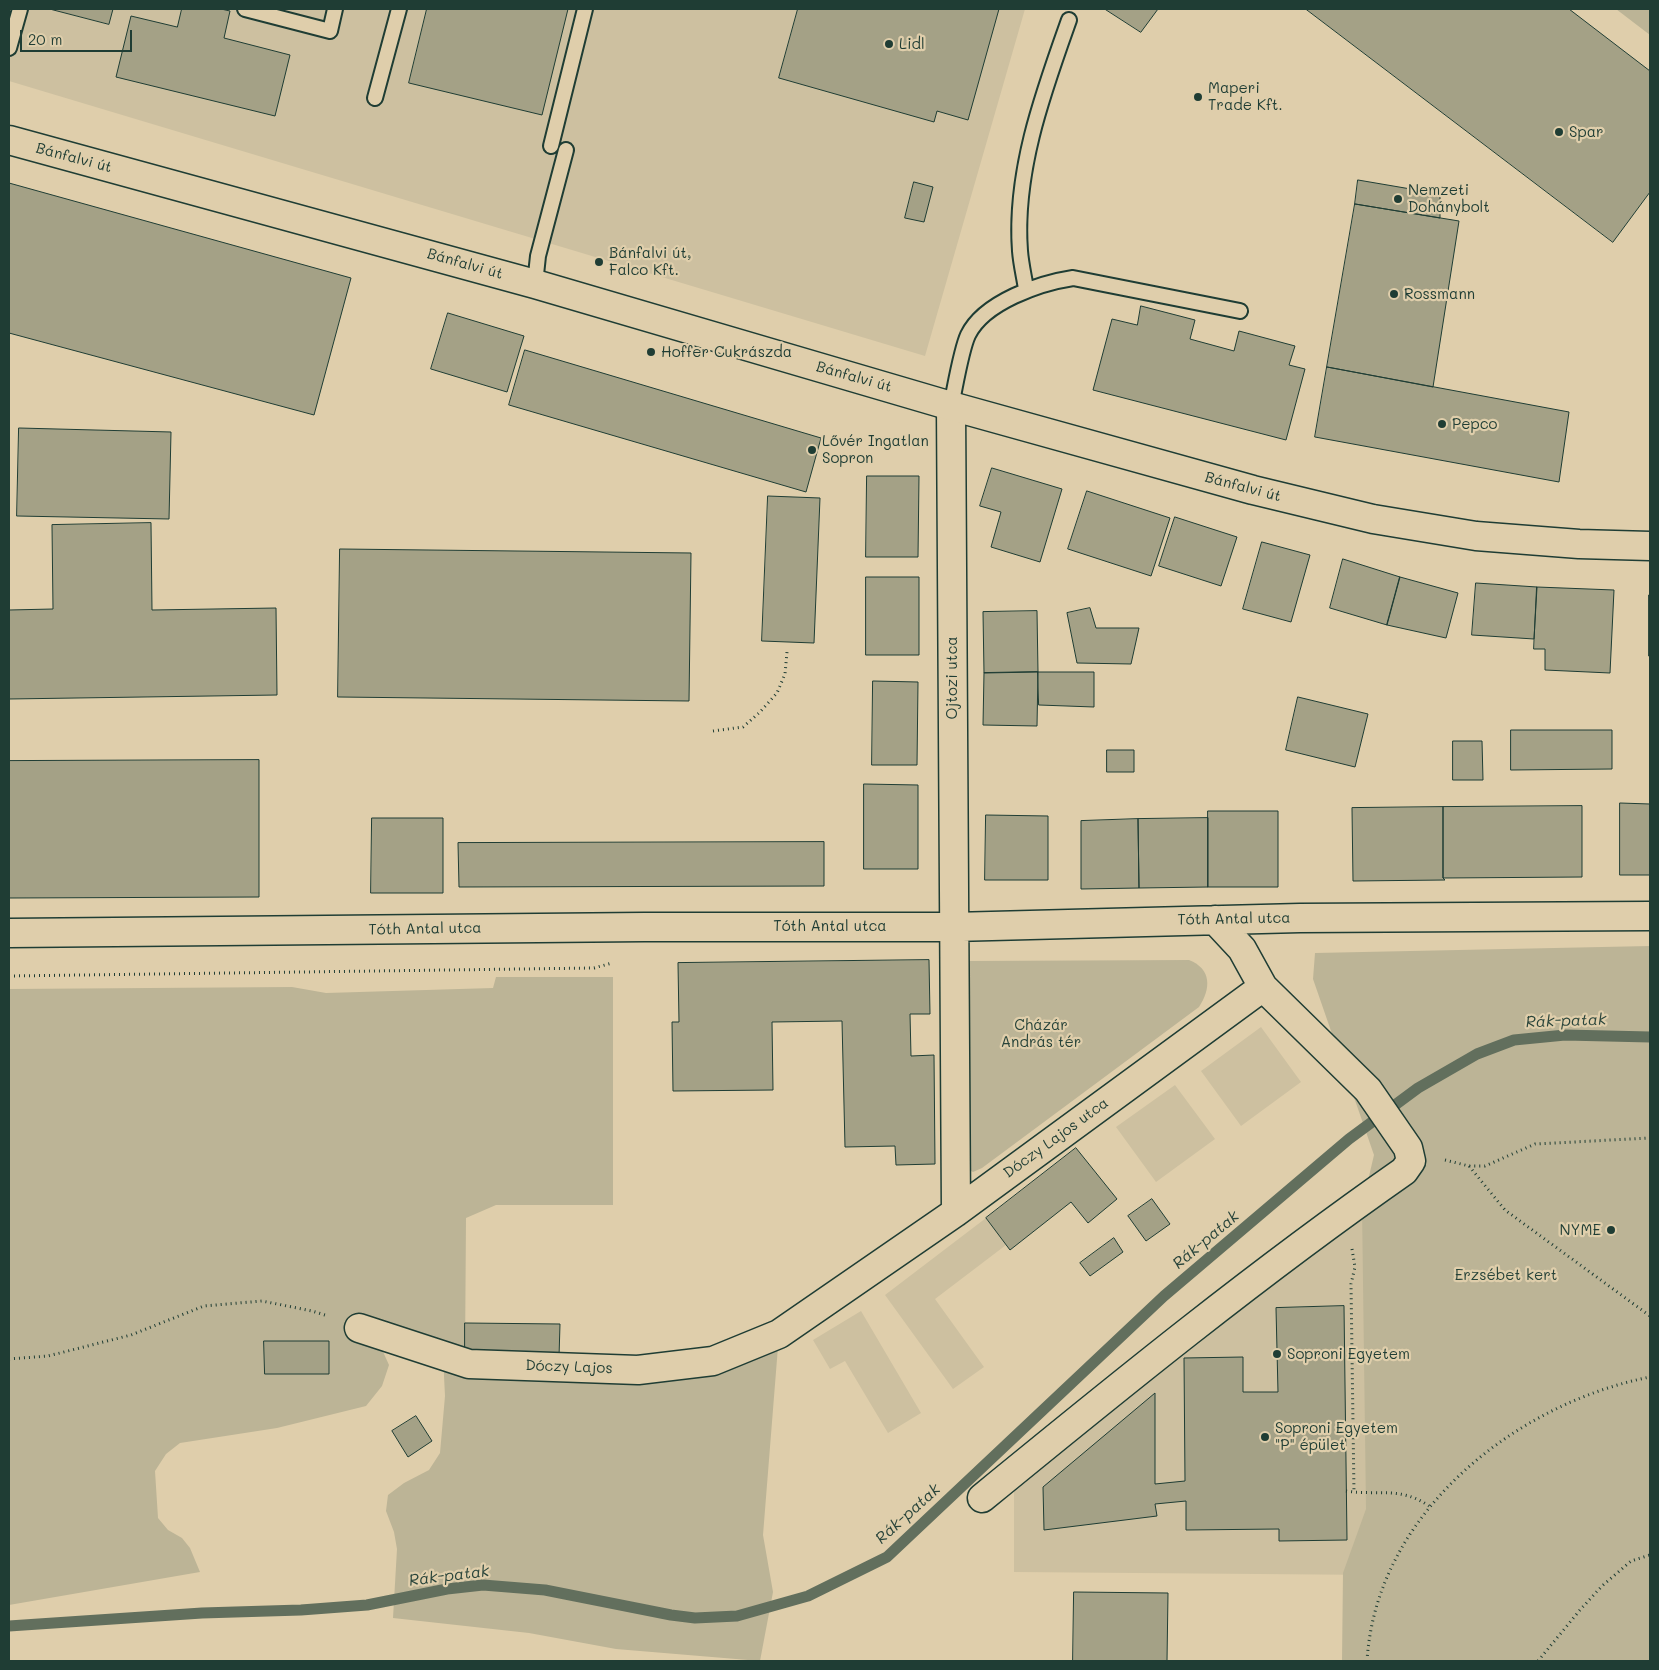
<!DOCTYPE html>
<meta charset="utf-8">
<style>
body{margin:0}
#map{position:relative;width:1659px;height:1670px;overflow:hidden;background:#dfceab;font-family:Mali,sans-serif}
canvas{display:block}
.frame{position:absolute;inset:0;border:10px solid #1f3d34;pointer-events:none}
.scale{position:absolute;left:20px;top:30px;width:112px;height:22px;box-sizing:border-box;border:2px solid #1f3d34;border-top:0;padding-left:6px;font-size:15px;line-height:18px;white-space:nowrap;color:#1f3d34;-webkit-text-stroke:4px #dfceab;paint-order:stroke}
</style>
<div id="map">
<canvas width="1659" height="1670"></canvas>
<div class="frame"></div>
<div class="scale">20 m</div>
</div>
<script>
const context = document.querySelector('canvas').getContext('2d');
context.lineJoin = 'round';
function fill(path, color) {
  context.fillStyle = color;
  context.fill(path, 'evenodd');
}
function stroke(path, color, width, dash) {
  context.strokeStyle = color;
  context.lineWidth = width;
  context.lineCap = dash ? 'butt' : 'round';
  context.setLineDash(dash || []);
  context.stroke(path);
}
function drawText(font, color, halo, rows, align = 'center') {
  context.font = font + ' Mali,sans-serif';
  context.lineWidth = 4.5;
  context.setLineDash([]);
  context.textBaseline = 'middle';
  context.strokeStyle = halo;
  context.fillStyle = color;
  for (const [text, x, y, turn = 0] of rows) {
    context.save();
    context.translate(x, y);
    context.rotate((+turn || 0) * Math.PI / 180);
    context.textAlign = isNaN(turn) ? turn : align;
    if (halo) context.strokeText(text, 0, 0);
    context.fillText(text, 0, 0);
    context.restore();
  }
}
const built = new Path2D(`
 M9,9H1025L925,356L9,81Z
 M1261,1027L1301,1082L1241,1126L1201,1071Z
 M1175,1085L1215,1139L1156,1182L1116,1127Z
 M1362,1205L1380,1575L1014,1572V1484Z
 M986,1218L1006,1245L935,1299L984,1367L953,1389L885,1295Z
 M861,1311L921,1413L888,1433L845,1361L830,1369L813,1340Z`);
const green = new Path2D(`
 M1616,9H1650V35Z
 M1650,946V1661H1342L1343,1573L1366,1509L1362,1206L1374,1155L1313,979L1315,953Z
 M1189,960C1212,969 1211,989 1199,1007L982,1168L973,1172L969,1170L967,961Z
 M496,977H613V1205H496L466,1218L465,1356L638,1370L779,1334L763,1535L773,1592L760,1661L616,1649L529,1633L393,1618L397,1549L394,1532L386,1511L388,1495L404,1483L429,1470L440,1453L445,1396L443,1356L380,1345L389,1365L382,1386L366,1406L277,1428L180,1443L166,1454L155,1471L158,1518L168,1530L182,1538L190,1548L200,1572L9,1605V989L292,987L326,993L493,988Z`);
const stream = new Path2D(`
 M9,1626L202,1613L301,1610L367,1605L447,1589L483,1585L545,1590L671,1615L695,1618L737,1616L808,1596L887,1557L1164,1296L1349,1139L1418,1088L1477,1054L1514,1040L1565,1035L1650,1037`);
const building = new Path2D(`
 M50,9H113L109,24Z
 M182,9H221L230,11L224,38L290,55L275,116L116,77L131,16L177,27Z
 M427,9H568L542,115L409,83Z
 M798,9H999L968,120L937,111L934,122L779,78Z
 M1105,9H1158L1141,32Z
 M1306,9H1569L1650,71V192L1613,242Z
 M1358,180L1440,194V218L1355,204Z
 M914,182L933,187L924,222L905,218Z
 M9,183L351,278L314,415L9,333Z
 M1355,204L1459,221L1433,387L1327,367Z
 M1141,306L1195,320L1190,339L1234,351L1239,331L1295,346L1289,365L1305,369L1286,440L1093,390L1112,319L1137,325Z
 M448,313L524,336L507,392L431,369Z
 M525,350L821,438L806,492L509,405Z
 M1327,367L1569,412L1559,482L1315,437Z
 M19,428L171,432L169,519L17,516Z
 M992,468L1062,489L1040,562L991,547L1001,512L980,506Z
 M867,476H919L918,557H866Z
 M1087,491L1170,518L1151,576L1068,549Z
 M768,496L820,498L814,643L762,641Z
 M1175,517L1237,537L1221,586L1159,566Z
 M151,523L152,610L276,608L277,695L9,699V610L53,609L52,525Z
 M1262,542L1310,555L1291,622L1243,609Z
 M340,549L691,553L689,701L338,697Z
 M1343,559L1400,577L1387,625L1330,608Z
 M866,577H919V655H866Z
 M1400,577L1458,593L1446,638L1387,625Z
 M1476,583L1537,587L1534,639L1472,635Z
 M1537,587L1614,590L1610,673L1545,670V649H1534Z
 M1649,595H1650V656H1649Z
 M1090,608L1096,628H1139L1131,664L1077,663L1067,613Z
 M1037,611L1038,672L984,673L983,612Z
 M1038,672H1094V707L1039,705Z
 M1038,672L1037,726L983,725L984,673Z
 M873,681L918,682L917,765H872Z
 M1298,697L1368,714L1355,767L1286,750Z
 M1511,730H1612V769L1511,770Z
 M1453,741H1482L1483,780H1453Z
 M1107,750H1134V772H1107Z
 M259,760V897L9,898V761Z
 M864,784L918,785V869H864Z
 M1620,803L1650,804V875H1620Z
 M1582,806V877L1443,878V807Z
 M1443,807V878L1445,880L1353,881L1352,808Z
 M1208,811H1278V887H1208Z
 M986,815L1048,816V880H985Z
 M372,818H443V893H371Z
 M1208,818V887L1139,888L1138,819Z
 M1138,819L1139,888L1081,889V821Z
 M824,842V886L459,887L458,843Z
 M929,960L930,1014H910L911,1056L934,1055L935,1164L896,1165L895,1146L845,1147L842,1021L772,1022L773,1090L673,1091L672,1022H679L678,963Z
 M1076,1148L1117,1199L1088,1223L1071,1202L1010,1250L986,1218Z
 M1152,1199L1170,1224L1146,1241L1128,1216Z
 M1114,1238L1123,1252L1090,1276L1080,1263Z
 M1344,1306L1347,1540L1279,1541V1529L1186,1530V1501L1155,1504L1157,1516L1044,1530L1043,1487L1155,1393V1484L1185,1481L1184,1358L1243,1357V1392H1278L1276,1308Z
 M465,1323L560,1324L559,1357H465Z
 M264,1341H329V1374H265Z
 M416,1416L432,1441L408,1457L392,1431Z
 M1074,1592L1168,1593L1167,1661H1073Z`);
const path = new Path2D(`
 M713,731L743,727L760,712L777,693L785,674L787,652
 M9,976L594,968L612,963
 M1445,1160L1469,1166H1485L1535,1144L1650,1138
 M1469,1166L1505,1210L1650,1316
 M1352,1249L1355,1267L1351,1284L1354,1493
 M9,1359L48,1356L131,1335L204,1306L262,1301L312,1311L328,1316
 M1346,1491C1378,1496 1400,1486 1429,1506
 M1367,1661C1376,1514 1514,1404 1650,1377
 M1538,1661L1580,1610L1602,1586L1631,1561L1650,1555`);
const service = new Path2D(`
 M245,9L330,31L335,9
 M9,48L20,9
 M375,98L399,9
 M551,146L585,9
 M535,284L538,256L566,150
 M1026,289C1024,276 1021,264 1020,251C1014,172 1043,93 1069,20
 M951,406C955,388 961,350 968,335C984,302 1040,283 1073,278L1240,311`);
const minor = new Path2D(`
 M951,406L956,1212
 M9,933L644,927H953L1300,918L1650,916
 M359,1328L469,1364L638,1370L713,1361L779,1334L956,1212L1263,987L1242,949L1215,920
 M982,1498C1120,1385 1258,1273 1404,1171L1411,1161L1408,1148L1368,1090L1263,987`);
const secondary = new Path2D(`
 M9,140L535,284L951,406L1253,490L1373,519L1476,536L1579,544L1650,546`);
const markers = [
 [889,44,5,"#1f3d34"],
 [1198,97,5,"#1f3d34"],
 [1559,132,5,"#1f3d34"],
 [1398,199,5,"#1f3d34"],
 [599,262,5,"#1f3d34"],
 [1394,294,5,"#1f3d34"],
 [651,352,5,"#1f3d34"],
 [1442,424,5,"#1f3d34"],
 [812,450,5,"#1f3d34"],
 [1611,1230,5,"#1f3d34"],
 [1277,1354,5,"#1f3d34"],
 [1265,1437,5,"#1f3d34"]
];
const poiNames = [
 ["Lidl",899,44],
 ["Maperi",1208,88],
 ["Trade Kft.",1208,105],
 ["Spar",1569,132],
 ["Nemzeti",1408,190],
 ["Dohánybolt",1408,207],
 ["Bánfalvi út,",609,253],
 ["Falco Kft.",609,270],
 ["Rossmann",1404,294],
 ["Hoffer Cukrászda",661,352],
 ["Pepco",1452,424],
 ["Lővér Ingatlan",822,441],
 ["Sopron",822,458],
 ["NYME",1601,1230,"right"],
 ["Soproni Egyetem",1287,1354],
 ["Soproni Egyetem",1275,1428],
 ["\"P\" épület",1275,1445]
];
const streetNames = [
 ["Bánfalvi út",74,158,15],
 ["Bánfalvi út",465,264,16],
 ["Bánfalvi út",854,377,16],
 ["Bánfalvi út",1243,487,15],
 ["Ojtozi utca",952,678,-90],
 ["Tóth Antal utca",1234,919,-1],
 ["Tóth Antal utca",830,926],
 ["Tóth Antal utca",425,929,-1],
 ["Dóczy Lajos utca",1056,1138,-36],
 ["Dóczy Lajos",569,1367,2]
];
const parkNames = [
 ["Cházár",1041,1025],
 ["András tér",1041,1042],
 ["Erzsébet kert",1506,1275]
];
const waterNames = [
 ["Rák-patak",1566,1021,-2],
 ["Rák-patak",1206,1240,-40],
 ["Rák-patak",908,1514,-42],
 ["Rák-patak",449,1576,-7]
];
fill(built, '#cdc0a0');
fill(green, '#bcb496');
stroke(stream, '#626f5d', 11);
fill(building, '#a4a186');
stroke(building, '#1f3d34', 1);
stroke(service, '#1f3d34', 18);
stroke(minor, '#1f3d34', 31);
stroke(secondary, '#1f3d34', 31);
stroke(path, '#1f3d34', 3, [1, 4]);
stroke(service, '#dfceab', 14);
stroke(minor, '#dfceab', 28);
stroke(secondary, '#dfceab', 28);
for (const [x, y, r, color] of markers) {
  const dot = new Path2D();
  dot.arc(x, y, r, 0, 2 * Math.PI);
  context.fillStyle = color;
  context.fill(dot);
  stroke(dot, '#dfceab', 2);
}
drawText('15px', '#1f3d34', '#dfceab', poiNames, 'left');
drawText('15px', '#1f3d34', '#dfceab', streetNames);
drawText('15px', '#274339', '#dfceab', parkNames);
drawText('italic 16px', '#2a453b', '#dfceab', waterNames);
</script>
